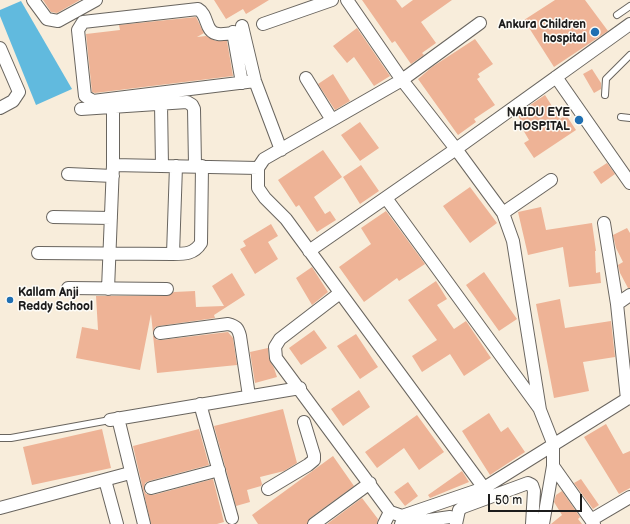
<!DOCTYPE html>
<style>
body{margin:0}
#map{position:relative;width:630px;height:524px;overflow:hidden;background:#f8eddb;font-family:"Balsamiq Sans",sans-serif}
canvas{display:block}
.scale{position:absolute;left:488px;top:494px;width:94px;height:18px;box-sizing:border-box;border:2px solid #1c1c1c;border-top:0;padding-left:5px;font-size:12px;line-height:14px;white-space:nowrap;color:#1c1c1c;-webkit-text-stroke:3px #fdfcf7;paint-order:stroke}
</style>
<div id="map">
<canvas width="630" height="524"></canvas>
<div class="scale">50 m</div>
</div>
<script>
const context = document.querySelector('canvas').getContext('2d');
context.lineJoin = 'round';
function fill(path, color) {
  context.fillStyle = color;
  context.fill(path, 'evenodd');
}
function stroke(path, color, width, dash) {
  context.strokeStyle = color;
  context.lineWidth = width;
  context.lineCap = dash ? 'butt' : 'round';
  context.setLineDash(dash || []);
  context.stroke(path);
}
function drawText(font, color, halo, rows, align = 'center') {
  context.font = font + ' "Balsamiq Sans",sans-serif';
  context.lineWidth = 3;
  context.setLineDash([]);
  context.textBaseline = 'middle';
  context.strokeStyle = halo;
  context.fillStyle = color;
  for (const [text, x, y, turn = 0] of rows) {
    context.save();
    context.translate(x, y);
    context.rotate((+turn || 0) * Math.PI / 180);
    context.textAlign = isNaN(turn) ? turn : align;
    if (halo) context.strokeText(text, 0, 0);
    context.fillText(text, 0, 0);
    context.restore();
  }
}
const water = new Path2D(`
 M21,1L72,89L36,105L0,16V10Z`);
const building = new Path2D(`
 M43,0H80L57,13L51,12Z
 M214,0H269L246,14L243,9L226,19Z
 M362,0H396L402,8L413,0H452L421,22L436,43L422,53L424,55L411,64L395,41L392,43Z
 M555,0H585L608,31L554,67L524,20Z
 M196,17L204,33L197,37L206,36L216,41H227L233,76L95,93L92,92L86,34L120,30L119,25Z
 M357,28L390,76L374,86L354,57L347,63L333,46Z
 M475,39L493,64L478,74L480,77L477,79L495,105L474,119L476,122L458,135L418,79L432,67Z
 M592,69L601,83V89L594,93L583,74Z
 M333,74L350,101L335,110L318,84Z
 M545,95L560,119L566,115L576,130L534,158L524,143L529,140L519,123L521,121L517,114Z
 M360,122L379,148L360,161L341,135Z
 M323,150L342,177L314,197L325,214L330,211L336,220L317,232L299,205L296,207L278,180Z
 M607,163L615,174L601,184L593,172Z
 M361,165L379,191L360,204L343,177Z
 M470,187L497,223L470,243L443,206Z
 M541,207L546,230L592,223L596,251H595L596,273L600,272L601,283L569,287L563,247L528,255L518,212Z
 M386,211L425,264L399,281L397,278L364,302L339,267L371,244L361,228Z
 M271,224L278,236L268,242L278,259L255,274L240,249L246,246L243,241Z
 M627,228L630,233V288H628L620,273L618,265L623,262L616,248L613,235Z
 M312,267L328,292L312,305L296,278Z
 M484,272L517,319L499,331L466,285Z
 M232,273L245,295L214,315L215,318L159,326L155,327L153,333L151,314L140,370L76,358L82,327L98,330L96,296H167L174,292L195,291L196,307L224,306L212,286Z
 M436,281L447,299L437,305L454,329L466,321L491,358L464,376L450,354L422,372L412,356L437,340L408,300Z
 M560,299L565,328L611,321L615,357L583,362L589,391L554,398L536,304Z
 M314,330L327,348L301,365L289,348Z
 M228,332L233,338L237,365L157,373L153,335L157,340H161Z
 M356,334L378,367L360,379L337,346Z
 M268,348L269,359L274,368L277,377L255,383L250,352Z
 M359,390L370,407L343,426L331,409Z
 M283,409L297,463L284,471L260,477L262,484L261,486L247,490L250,502L236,506L214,426Z
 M489,413L501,432L508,427L525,452L490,475L462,431Z
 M417,415L444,452L419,470L404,448L377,468L365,452Z
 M606,424L623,454L630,451V488L619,494L584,437Z
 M102,429L111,468L32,485L23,447Z
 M199,429L209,465L149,481L145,483L144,490L146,494L153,495L213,479L224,522L217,524H151L133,446Z
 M333,456L354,486L310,518L307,524H258L252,515Z
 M462,471L469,482L430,498L428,495Z
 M581,479L599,505L593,509L574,483Z
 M408,482L418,496L405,506L394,492Z
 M562,491L580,517L578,519L582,524H551L562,515L554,502L556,495Z
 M362,498L378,519L377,524H327Z`);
const service = new Path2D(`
 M617,15L630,6
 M605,95L606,79L630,55
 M621,117L630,118
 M0,438H11L110,420`);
const minor = new Path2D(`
 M33,0L47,19L58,21L96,0
 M347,0L402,80L456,149L503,213L513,241L540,410L553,443V466L543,524
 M480,23L402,80L264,159L258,168V188L265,198L286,219L484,488
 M263,24L332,0
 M242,26L255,81L281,150
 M243,31C235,32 226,35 218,34C204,32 209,15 198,9L83,22L78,30L85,96L93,101L255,81
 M233,32L242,83
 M0,48L19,92L13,101L0,108
 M556,77L630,183
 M306,78L332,120
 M161,104L162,166
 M113,107V165
 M81,109L187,102L192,105L194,109L195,165
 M68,174L113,176
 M386,198L539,408
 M503,213L551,180
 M53,217L111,218
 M604,223L617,304L627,399
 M309,251L456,149L630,24
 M38,253L173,254L176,166
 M173,254C185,254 194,254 201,243L202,166
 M68,288L167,289
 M108,289L113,165L258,168
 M340,293L280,339L275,347L276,358L390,512L402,516L484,488L630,397
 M617,304L630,295
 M160,333L228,324C236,326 238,328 240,336L249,396
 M200,404L232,518
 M118,418L144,524
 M110,420L300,388
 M553,466L594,524
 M105,480L117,524
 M151,488L219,470
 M268,489L308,465L314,460V455L304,422
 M0,508L130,473
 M591,520L630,497
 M314,524L370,483
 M384,524L390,512
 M401,524L450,517
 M456,524L459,510L463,507L528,483L532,485L534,491L532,524`);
const markers = [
 [595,32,5,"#1f6fb2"],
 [579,120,5,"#1f6fb2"],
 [10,300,4,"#1f6fb2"]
];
const poiNames = [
 ["Ankura Children",586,25],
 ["hospital",586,39],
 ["NAIDU EYE",570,113],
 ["HOSPITAL",570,127],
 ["Kallam Anji",18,293,"left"],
 ["Reddy School",18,307,"left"]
];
fill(water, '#61bade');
fill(building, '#eeb396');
stroke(service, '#69655f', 8);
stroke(minor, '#69655f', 14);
stroke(service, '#fff', 6);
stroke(minor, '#fff', 12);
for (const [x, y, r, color] of markers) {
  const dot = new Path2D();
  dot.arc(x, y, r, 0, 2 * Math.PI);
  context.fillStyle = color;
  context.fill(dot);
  stroke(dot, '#fdfcf7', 1.5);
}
drawText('bold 12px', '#1c1c1c', '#fdfcf7', poiNames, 'right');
</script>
